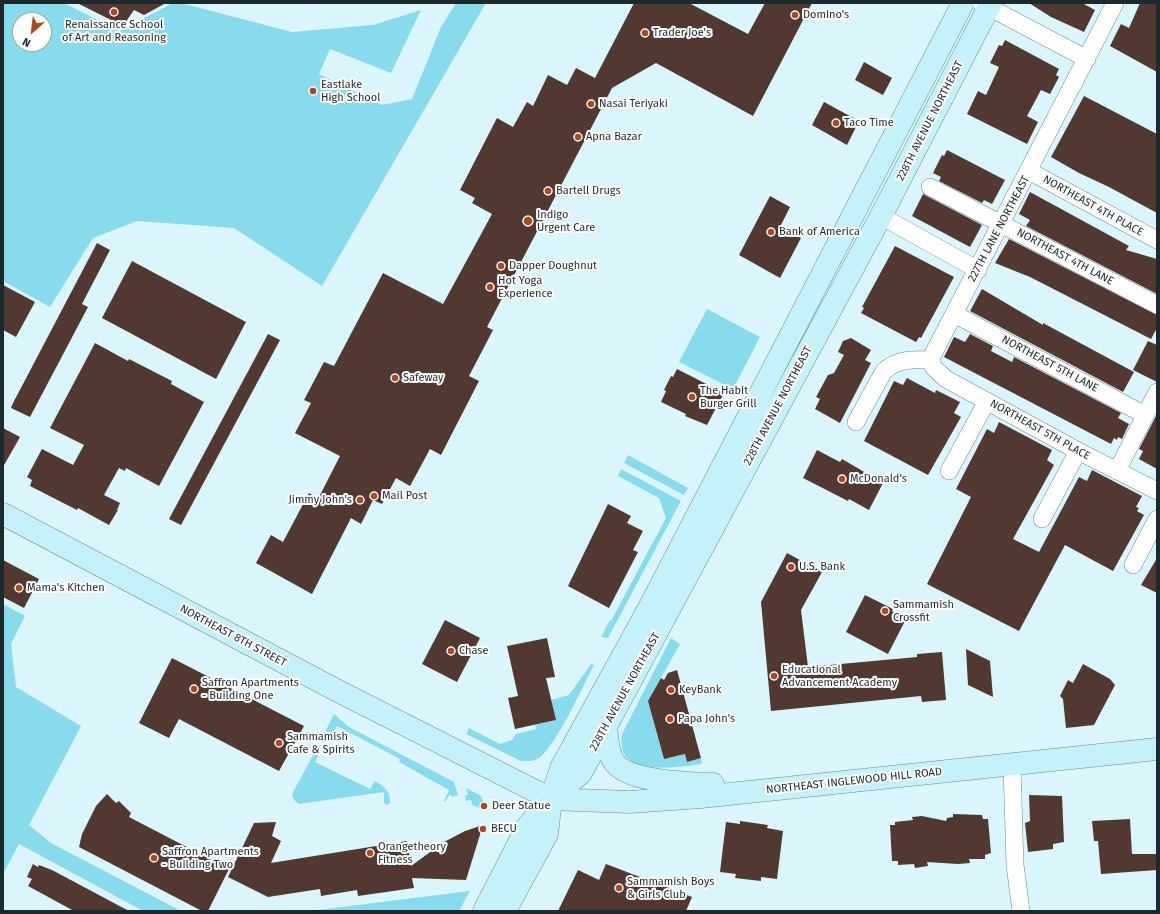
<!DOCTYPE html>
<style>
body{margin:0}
#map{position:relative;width:1160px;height:914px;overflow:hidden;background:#daf6fc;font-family:"Fira Sans",sans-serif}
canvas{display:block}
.frame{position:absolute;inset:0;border:4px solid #1c2a2d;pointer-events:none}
.north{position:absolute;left:12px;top:12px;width:40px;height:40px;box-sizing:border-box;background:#fdfdfd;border:1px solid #a3a9aa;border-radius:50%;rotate:208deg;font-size:11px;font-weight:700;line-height:16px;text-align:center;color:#1c2a2d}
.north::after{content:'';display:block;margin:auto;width:14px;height:18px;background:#ae4722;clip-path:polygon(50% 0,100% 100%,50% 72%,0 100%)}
</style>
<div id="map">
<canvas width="1160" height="914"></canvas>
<div class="frame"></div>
<div class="north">N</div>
</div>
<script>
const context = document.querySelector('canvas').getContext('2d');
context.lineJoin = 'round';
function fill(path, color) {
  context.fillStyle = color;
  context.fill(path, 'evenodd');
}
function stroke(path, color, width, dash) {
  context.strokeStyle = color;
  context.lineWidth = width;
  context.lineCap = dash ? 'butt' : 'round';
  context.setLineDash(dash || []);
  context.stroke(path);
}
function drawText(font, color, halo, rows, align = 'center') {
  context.font = font + ' "Fira Sans",sans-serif';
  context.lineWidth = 4;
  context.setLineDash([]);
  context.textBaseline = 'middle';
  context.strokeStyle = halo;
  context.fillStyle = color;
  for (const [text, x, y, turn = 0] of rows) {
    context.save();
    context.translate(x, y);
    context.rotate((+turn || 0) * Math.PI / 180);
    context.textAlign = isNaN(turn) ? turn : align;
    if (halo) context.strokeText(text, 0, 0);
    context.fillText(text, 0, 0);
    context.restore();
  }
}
const green = new Path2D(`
 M3,3H64L119,31L173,3H181L292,32L373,25L421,10L391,73L330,49L319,74L382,105L412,99L441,27L456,3H486L322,286L234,228L137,221L93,238L50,307L3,281ZM20,20H44V44H20Z
 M707,309L760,337L733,389L679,362Z
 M628,455L688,488L684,495L624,463Z
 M621,469L681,501L608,638L601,637L610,620L611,621L666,518L659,498L618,476Z
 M3,604L25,616L11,644L16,687L81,726L29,825L51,843L181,911H143L19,844L3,874Z
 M671,638L680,644L648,701L664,759L685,754L687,762L701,758L702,764C676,767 614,779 622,734Z
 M591,664L594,665C583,686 556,746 539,758C534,762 527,761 521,761L466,734L469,728L500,744L512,740L516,734L536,729L535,725L555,720L551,700L569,695Z
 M334,714L349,727L454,782L458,795L452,797L450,794L445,802L444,801L449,790L399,762L400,759L337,726L330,737L326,730Z
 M316,750L320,752L315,762L370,789L375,781C384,786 391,792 390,803L387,805L384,803V792L299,804L295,801L292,796L293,792Z
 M466,788L481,796L484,803L480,808L472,805L471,800L466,801L465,795H468Z
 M470,891L459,911H310Z`);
const building = new Path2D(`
 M77,3H166L144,15L134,10L123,26Z
 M634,3H689L748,34L765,3H812L753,116L656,63L612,88L487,327L493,330L469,376L479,381L441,455L430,449L410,486L396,478L382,504L373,500L361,524L351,518L312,594L256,563L271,535L283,542L309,493L318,499L340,456L295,433L311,403L304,400L324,362L334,366L383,273L443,304L492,214L472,203L475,198L460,190L497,118L513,127L527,102L533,106L548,75L567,85L576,68L595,78Z
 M1029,3H1082L1095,10L1084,32L1051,17Z
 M1140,3H1157V72L1110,46L1121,24L1129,28Z
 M1005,40L1059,69L1056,75L1059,77L1050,94L1041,90L1027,116L1038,122L1027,144L967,114L978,91L986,95L999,67L990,63L999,45L1002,46Z
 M864,62L892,78L883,95L855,80Z
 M1084,96L1157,134V213L1109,187L1079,173L1051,157Z
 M824,102L859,121L847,145L812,125Z
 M947,150L1005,180L992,204L984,200L982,203L939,181L941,177L933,173L942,155L944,156Z
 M1030,192L1129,246L1126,250L1157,259V294L1026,226L1030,220L1019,214Z
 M923,194L982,225L970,247L912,216Z
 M770,196L790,207L780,227L801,238L780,278L739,255Z
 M1009,239L1157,315V328L1151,339L1030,277L995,263Z
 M97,243L110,250L82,304L88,307L30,417L11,408L12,405Z
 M895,246L954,277L921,338L919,337L916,342L861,313L864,308L862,307Z
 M132,261L246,322L216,379L102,318Z
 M3,285L35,302L16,337L3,330Z
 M982,289L1043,325V323L1134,372L1123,392L970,311Z
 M268,334L280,340L181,525L169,519Z
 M970,334L993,346L991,351L1012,362L1014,357L1121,413L1118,418L1129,424L1122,439L1118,437L1117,440L1114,438L1111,444L944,357L954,337L965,342Z
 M851,338L871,350L865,360L871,363L840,423L815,409L820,399L816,397L828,375L834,373L844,355L838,352L843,341Z
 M1148,341L1157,345V382L1133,370Z
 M95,343L128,361L129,359L172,381L171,384L204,402L159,486L126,468L125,471L119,468L104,495L120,503L117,510H118L109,525L78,508L77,510L30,486L32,480L27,477L42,449L73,465L84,445L50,428Z
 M677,369L724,393L707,425L685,416L686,414L661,402L666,391L664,390L671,376L673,377Z
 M907,378L935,393L936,390L960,402L954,413L961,417L928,475L864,441L894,381L903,385Z
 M1157,414V469L1139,459L1143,451L1139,449Z
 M999,422L1052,450L1047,460L1054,465L1013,539L1039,552L1079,477L1087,481L1092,470L1142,496L1136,507L1139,508L1137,511L1144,515L1113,571L1065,545L1019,631L927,584L971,497L956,489L987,429L994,433Z
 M3,428L20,437L3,467Z
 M817,450L840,462L842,459L883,483L869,510L849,499L848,501L803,478Z
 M608,504L631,516L627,523L643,531L633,550L638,552L609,608L568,586Z
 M787,553L822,572L801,610L808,667L917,657V654L942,652L946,700L922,702L921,696L771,711L761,602Z
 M1157,558V593L1141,585Z
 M3,560L39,579L24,608L3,597Z
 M865,595L893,609L892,611L906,619L888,654L846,632Z
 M445,620L480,638L457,682L422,664Z
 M547,638L555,677L546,678L556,720L515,729L508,698L518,696L507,646Z
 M966,649L990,661L993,697L968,685Z
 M172,658L304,726L279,771L179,719L169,738L139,723Z
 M1083,664L1110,679L1115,685L1094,725L1066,728L1063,699L1060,696L1068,680L1073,683Z
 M677,670L701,758L687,762L685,754L664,759L648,701L661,678L664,680L668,673Z
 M107,794L116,803L119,801L131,813L129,817L229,869L208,911H202L79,847L82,834L96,806Z
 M1029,795L1062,796L1064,842L1053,844V849L1028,852L1025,823L1030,821Z
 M953,814L982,815L983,819H988L991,853L985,855V859H969L970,863L958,864L927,862L928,866L915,868L914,864L898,865V861H892L890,825H895V822L913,820L912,817L922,816L946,821L947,818L953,817Z
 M1130,819L1132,854H1157V870L1101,874L1098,841H1094L1092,821Z
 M740,821L768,825L767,828L783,831L777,879L761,877V881L735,878L736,874L720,872L726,822L740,824Z
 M276,822L272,836L281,841L271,863L407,841L411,866L444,842L465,831L483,825L466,880L412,878L414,888L358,896L357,890L321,896L320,889L268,897L228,877L254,823Z
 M33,864L38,867L39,865L52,870L129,911H74L28,886L32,879L27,877Z
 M606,864L692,897L686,911H558L578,870L599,880Z`);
const street = new Path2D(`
 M981,3L1087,59
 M1029,171L1157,240
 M930,187L1157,305
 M881,216L978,270
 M954,314L1145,415
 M930,360L934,368L946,379L1078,451L1157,491
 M856,422L884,371C897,359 914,359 930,360L1115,3
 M949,471L987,401
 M1117,471L1157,392
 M1042,519L1078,451
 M1133,565L1157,519
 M1012,765L1015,865L1021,911`);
const secondary = new Path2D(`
 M3,514L338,691L551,799L630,802L701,797L1157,749
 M606,724C607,736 607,749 613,760C625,783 690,783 713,784
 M484,911L527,827L551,799L581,773L881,216L991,3
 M505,911L547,834L551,799L561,768L649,608L963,3`);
const markers = [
 [114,12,4,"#ae4722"],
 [795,15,4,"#ae4722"],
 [645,33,4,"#ae4722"],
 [313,91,4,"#ae4722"],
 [591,104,4,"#ae4722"],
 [836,123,4,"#ae4722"],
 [578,137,4,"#ae4722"],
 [548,191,4,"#ae4722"],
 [528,221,5,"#ae4722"],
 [771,232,4,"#ae4722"],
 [501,266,4,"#ae4722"],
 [490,287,4,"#ae4722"],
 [395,378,4,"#ae4722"],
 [692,397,4,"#ae4722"],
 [842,479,4,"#ae4722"],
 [374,496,4,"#ae4722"],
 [360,500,4,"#ae4722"],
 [791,567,4,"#ae4722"],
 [19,588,4,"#ae4722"],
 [885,611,4,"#ae4722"],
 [451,651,4,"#ae4722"],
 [774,676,4,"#ae4722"],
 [194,689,4,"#ae4722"],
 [671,690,4,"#ae4722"],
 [670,719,4,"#ae4722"],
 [279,743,4,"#ae4722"],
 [484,806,4,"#ae4722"],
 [483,829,4,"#ae4722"],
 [370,853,4,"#ae4722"],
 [154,858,4,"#ae4722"],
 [619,888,4,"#ae4722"]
];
const poiNames = [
 ["Domino's",803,15],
 ["Renaissance School",114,25,"center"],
 ["of Art and Reasoning",114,38,"center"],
 ["Trader Joe's",653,33],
 ["Eastlake",321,85],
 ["High School",321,98],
 ["Nasai Teriyaki",599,104],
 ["Taco Time",844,123],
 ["Apna Bazar",586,137],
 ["Bartell Drugs",556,191],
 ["Indigo",537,215],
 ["Urgent Care",537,228],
 ["Bank of America",779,232],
 ["Dapper Doughnut",509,266],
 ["Hot Yoga",498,281],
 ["Experience",498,294],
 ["Safeway",403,378],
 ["The Habit",700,391],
 ["Burger Grill",700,404],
 ["McDonald's",850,479],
 ["Mail Post",382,496],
 ["Jimmy John's",352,500,"right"],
 ["U.S. Bank",799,567],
 ["Mama's Kitchen",27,588],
 ["Sammamish",893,605],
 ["Crossfit",893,618],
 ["Chase",459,651],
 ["Educational",782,670],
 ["Advancement Academy",782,683],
 ["Saffron Apartments",202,683],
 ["- Building One",202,696],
 ["KeyBank",679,690],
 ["Papa John's",678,719],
 ["Sammamish",287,737],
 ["Cafe & Spirits",287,750],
 ["Deer Statue",492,806],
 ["BECU",491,829],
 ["Orangetheory",378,847],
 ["Fitness",378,860],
 ["Saffron Apartments",162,852],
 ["- Building Two",162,865],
 ["Sammamish Boys",627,882],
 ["& Girls Club",627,895]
];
const streetNames = [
 ["228TH AVENUE NORTHEAST",930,121,-63],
 ["NORTHEAST 4TH PLACE",1093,206,29],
 ["227TH LANE NORTHEAST",999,229,-62],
 ["NORTHEAST 4TH LANE",1065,257,28],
 ["NORTHEAST 5TH LANE",1050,364,28],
 ["228TH AVENUE NORTHEAST",778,406,-62],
 ["NORTHEAST 5TH PLACE",1040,430,29],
 ["NORTHEAST 8TH STREET",233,636,28],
 ["228TH AVENUE NORTHEAST",625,692,-61],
 ["NORTHEAST INGLEWOOD HILL ROAD",854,781,-6]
];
fill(green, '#87dbed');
fill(building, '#513931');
stroke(street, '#6a8a92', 18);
stroke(secondary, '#6a8a92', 23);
stroke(street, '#fff', 17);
stroke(secondary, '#c5f2f9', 22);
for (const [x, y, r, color] of markers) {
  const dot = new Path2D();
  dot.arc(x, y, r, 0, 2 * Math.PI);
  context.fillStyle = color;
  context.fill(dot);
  stroke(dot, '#fdfdfd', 1.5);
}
drawText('11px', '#1c2a2d', '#fdfdfd', poiNames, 'left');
drawText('11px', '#1c2a2d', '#fdfdfd', streetNames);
</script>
